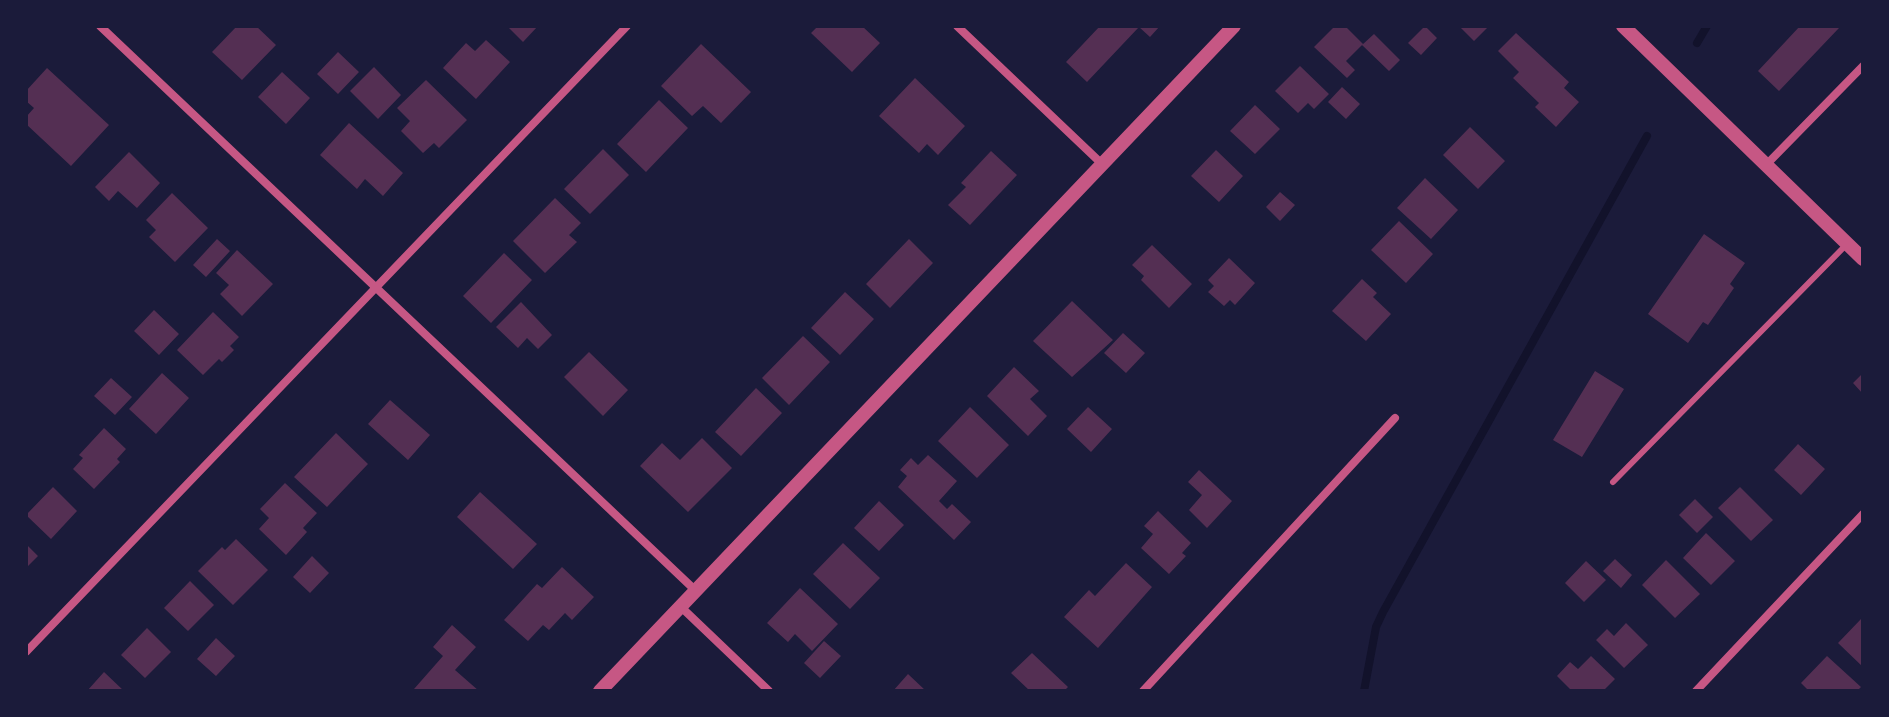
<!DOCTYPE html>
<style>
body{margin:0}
#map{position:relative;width:1889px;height:717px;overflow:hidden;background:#1b1b3a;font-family:"Archivo Narrow",sans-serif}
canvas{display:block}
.frame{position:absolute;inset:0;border:28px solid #1b1b3a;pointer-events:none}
</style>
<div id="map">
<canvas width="1889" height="717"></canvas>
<div class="frame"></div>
</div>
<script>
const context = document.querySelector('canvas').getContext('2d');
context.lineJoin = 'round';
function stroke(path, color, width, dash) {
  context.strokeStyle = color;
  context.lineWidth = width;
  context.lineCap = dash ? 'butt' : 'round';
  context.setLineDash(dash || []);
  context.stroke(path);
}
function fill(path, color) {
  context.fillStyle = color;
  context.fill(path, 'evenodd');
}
const stream = new Path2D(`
 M1697,43L1707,26
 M1364,691L1376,627L1383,612L1647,136`);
const building = new Path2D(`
 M237,26H256L276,45L242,80L212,52Z
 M507,26H538L523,42Z
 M818,26H862L880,43L852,72L811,33Z
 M1100,26H1160L1150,37L1139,27L1087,82L1066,62Z
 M1335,26H1345L1363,44L1346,61L1355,70L1347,78L1314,47Z
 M1425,26L1437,38L1421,55L1408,43Z
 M1459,26H1489L1474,41Z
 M1800,26L1839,28L1779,91L1758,71Z
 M1516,33L1569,82L1564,88L1579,102L1556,127L1535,107L1539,103L1513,78L1519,72L1498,51Z
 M1374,34L1400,60L1389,71L1362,45Z
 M486,40L510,62L476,99L443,68L466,43L475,51Z
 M701,44L751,92L721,123L703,106L692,116L661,86Z
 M338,52L359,72L338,94L317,74Z
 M1300,66L1329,94L1314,109L1308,103L1298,113L1275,91Z
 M374,67L401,95L378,119L350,91Z
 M47,68L109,125L71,166L26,124V117L34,108L26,101V91Z
 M282,72L310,98L286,124L258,97Z
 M915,78L965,126L938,155L927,144L919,153L879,116Z
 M426,80L467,120L439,148L434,143L423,153L401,131L410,121L397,108Z
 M1342,87L1360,104L1346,119L1328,102Z
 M659,100L688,128L646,172L617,144Z
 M1255,105L1280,129L1255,154L1230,131Z
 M349,123L403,173L383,196L365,179L357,189L320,155Z
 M1470,127L1505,161L1478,189L1443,155Z
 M603,149L629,175L590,214L564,189Z
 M1216,150L1243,176L1219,202L1191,176Z
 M991,151L1017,175L970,225L948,205L966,187L961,183Z
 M129,152L160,183L137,208L118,191L109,201L95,187Z
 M1425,178L1458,210L1431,239L1397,208Z
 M1280,192L1295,205L1280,221L1266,207Z
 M172,193L208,228L175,262L149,237L156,230L146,220Z
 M555,198L581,223L569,235L577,242L545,273L513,241Z
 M1399,221L1433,254L1406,283L1371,250Z
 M1704,234L1745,263L1730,284L1734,288L1708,325L1703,322L1688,343L1648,314Z
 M217,239L230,251L206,277L193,265Z
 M909,239L933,263L890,308L866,284Z
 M1152,245L1192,284L1169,308L1141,280L1144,276L1132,265Z
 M237,250L273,284L242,316L220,294L229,285L216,273Z
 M504,253L532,280L491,323L463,296Z
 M1229,258L1255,283L1235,305L1230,300L1224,306L1208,292L1214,286L1208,280Z
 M1362,279L1377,293L1373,297L1391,314L1366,341L1332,311Z
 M845,292L874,319L840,355L811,328Z
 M1072,301L1113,340L1072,377L1033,341Z
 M521,302L552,335L538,349L527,338L518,348L496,327Z
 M154,310L179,334L159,355L134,331Z
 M213,312L239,337L230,346L234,350L222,362L219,359L203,375L177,350Z
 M1123,333L1145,353L1126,373L1104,353Z
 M803,336L830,362L789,405L762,378Z
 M589,352L628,390L603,416L564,377Z
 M1014,367L1039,391L1030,399L1047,416L1028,436L987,396Z
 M1595,371L1624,389L1582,457L1553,440Z
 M162,373L189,398L156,434L129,409Z
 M1863,373V394L1853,383Z
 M111,378L132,397L115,415L94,396Z
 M756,388L782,413L741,456L715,432Z
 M390,400L430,435L408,460L368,424Z
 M970,407L1009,445L977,478L938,441Z
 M1088,407L1112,429L1091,452L1067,429Z
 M104,428L126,449L117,459L120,462L94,489L73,469L83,458L79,455Z
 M336,433L368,464L327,507L294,477Z
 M702,438L732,468L688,512L640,466L662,443L680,460Z
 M1798,444L1825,469L1801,495L1774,470Z
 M928,455L957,481L939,501L947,509L952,504L971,522L954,540L898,487L907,476L900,470L911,458L918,465Z
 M1199,470L1232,501L1207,528L1189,510L1202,495L1188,482Z
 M285,483L317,513L303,528L307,532L286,555L259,529L269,518L260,509Z
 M53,487L77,511L51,539L26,515Z
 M1740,487L1773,520L1751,541L1718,508Z
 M480,492L537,544L513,569L457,517Z
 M1695,499L1713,517L1697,533L1679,515Z
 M879,501L904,525L879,551L854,528Z
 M1158,511L1191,543L1182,553L1186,556L1169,574L1141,548L1153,534L1144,526Z
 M1706,533L1735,561L1711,585L1683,558Z
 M236,539L268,570L233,605L198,571L222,547L225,550Z
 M843,543L880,578L850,609L813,574Z
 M26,544L38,556L26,568Z
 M312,556L329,573L310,593L293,577Z
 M1615,559L1632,575L1621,588L1603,571Z
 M1666,560L1700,594L1675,618L1642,585Z
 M1586,561L1606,580L1584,602L1565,583Z
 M1126,563L1152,587L1098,648L1064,617L1089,590L1095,596Z
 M562,567L594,597L572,620L565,613L549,630L543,625L528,641L504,620L537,584L542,588Z
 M190,581L214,605L188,631L164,608Z
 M800,588L838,624L812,651L795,634L788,642L767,623Z
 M1861,619L1863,621V667L1838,643Z
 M1626,623L1648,645L1624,668L1596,640L1607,629L1614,636Z
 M452,625L476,647L455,670L479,691H417L414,689L443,656L433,647Z
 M147,628L171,652L145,678L121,655Z
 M216,638L235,656L216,676L197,659Z
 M824,641L841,656L820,678L804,663Z
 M1032,653L1068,687L1064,691H1030L1011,673Z
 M1591,656L1615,679L1603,691H1572L1557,676L1570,662L1578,669Z
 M1827,656L1861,687L1857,691H1809L1801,683Z
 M104,672L124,691H87Z
 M908,674L926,691H893Z`);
const service = new Path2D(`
 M1613,482L1847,244`);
const minor = new Path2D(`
 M100,26L696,591
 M957,26L1102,164
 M1766,165L1863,66
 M681,607L769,691
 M26,652L627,26
 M1143,691L1395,418
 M1696,691L1863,514`);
const tertiary = new Path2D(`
 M1623,26L1863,259
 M600,691L1234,26`);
stroke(stream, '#12122b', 8);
fill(building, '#542f53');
stroke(service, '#c65784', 6);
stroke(minor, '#c65784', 8);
stroke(tertiary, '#c65784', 14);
</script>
